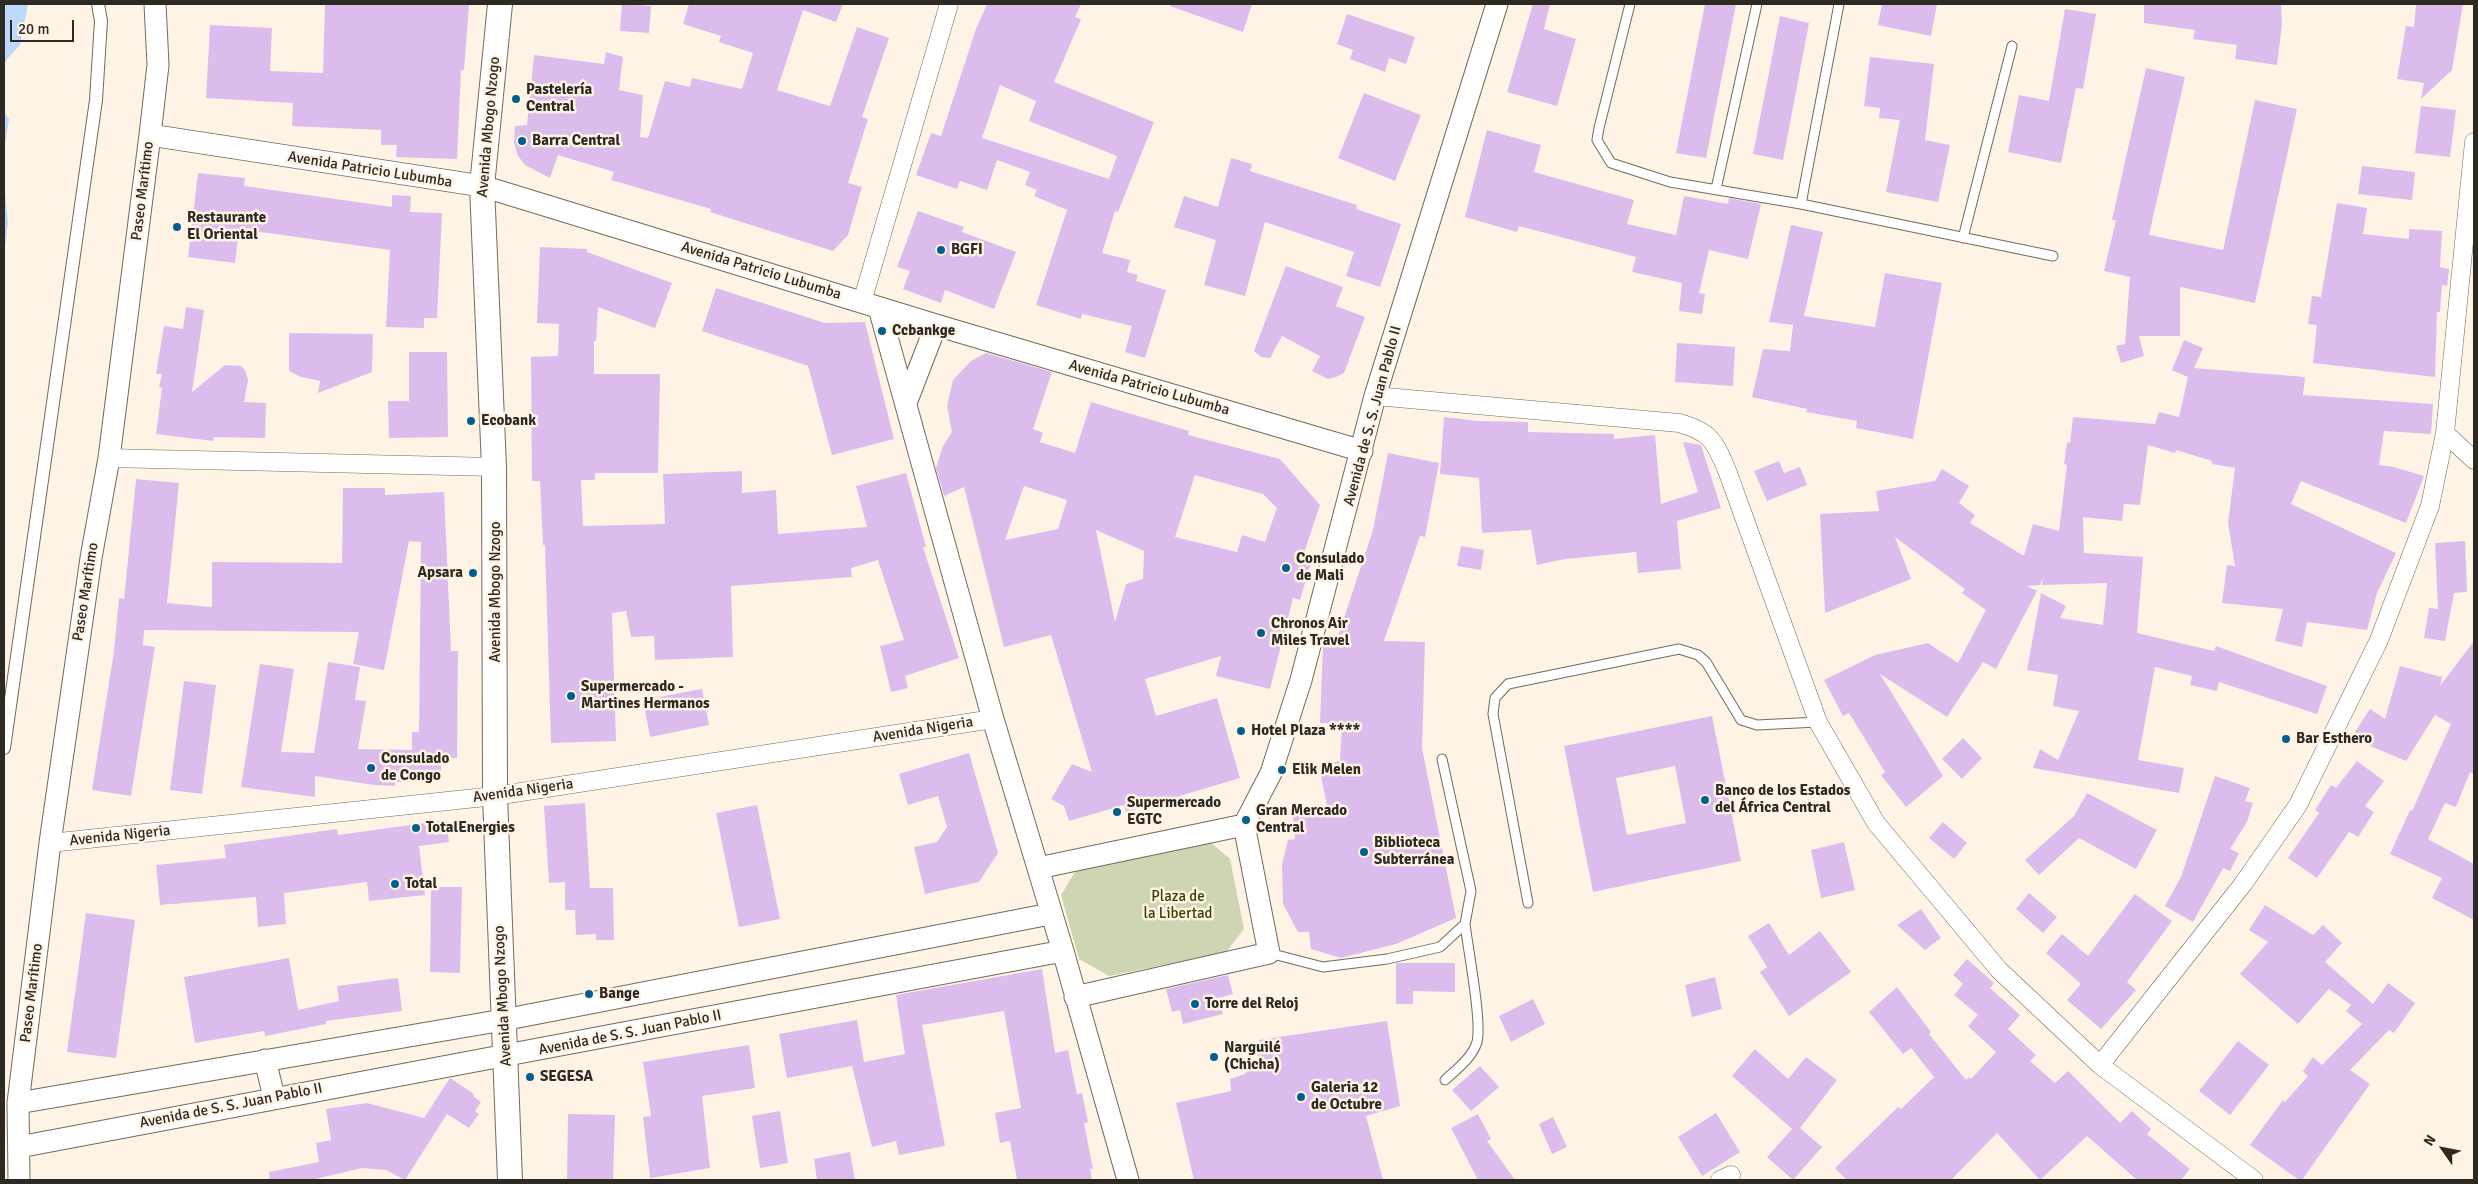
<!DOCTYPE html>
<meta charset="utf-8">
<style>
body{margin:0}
#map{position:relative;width:2478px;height:1184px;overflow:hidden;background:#fef3e4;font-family:Signika,sans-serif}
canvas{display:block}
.frame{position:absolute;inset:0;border:5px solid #2d2923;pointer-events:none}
.north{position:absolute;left:2418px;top:1124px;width:50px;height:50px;-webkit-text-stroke:4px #fef3e4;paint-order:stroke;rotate:303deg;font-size:14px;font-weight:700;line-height:20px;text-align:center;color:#2d2923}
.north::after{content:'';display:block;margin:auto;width:18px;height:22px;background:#2d2923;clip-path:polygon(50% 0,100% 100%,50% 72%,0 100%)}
.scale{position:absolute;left:10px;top:20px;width:64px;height:22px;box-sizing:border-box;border:2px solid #2d2923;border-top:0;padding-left:6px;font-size:15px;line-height:18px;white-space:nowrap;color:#2d2923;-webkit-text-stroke:4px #fef3e4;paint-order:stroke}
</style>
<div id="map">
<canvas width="2478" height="1184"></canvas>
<div class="frame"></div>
<div class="north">N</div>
<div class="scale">20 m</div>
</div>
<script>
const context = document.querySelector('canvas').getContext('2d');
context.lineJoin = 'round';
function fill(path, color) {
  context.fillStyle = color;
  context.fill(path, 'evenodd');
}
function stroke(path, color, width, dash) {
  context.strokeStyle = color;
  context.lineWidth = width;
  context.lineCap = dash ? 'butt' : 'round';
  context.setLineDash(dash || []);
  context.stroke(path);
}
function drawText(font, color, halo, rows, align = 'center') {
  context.font = font + ' Signika,sans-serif';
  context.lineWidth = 5;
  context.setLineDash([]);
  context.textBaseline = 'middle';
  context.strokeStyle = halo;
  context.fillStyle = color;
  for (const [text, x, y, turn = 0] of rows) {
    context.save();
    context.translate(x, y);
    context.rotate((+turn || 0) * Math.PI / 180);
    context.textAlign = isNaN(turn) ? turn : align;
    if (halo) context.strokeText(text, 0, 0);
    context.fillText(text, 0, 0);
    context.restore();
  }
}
const green = new Path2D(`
 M1209,841L1230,859L1244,929L1226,952L1109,976L1079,959L1061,895L1076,870Z`);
const water = new Path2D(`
 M4,4H28L20,45L7,59L4,65Z
 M4,112L9,119L4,150Z
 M4,181L8,223L4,254Z`);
const building = new Path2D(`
 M325,4H469L464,70H461L457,159L396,157L397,145H381V130L292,126L293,103L206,98L210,25L272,28L270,71L323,73Z
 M622,4L651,6L649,33L620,31Z
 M689,4H843L836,22L803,10L777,90L830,106L857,27L889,38L862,117L868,119L848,183L862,187L848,235L833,251L710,212L711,209L611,180L614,172L558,155L550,178L525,165L518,156L514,143L515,126L527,125L534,55L604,64L606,52L623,57L619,90L643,95L640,137L648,138L665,81L690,87L692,78L742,89L753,53L719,42L721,36L683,24Z
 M987,4H1081L1075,17L1081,19L1054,82L1154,122L1118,212L1115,211L1102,253L1130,260L1127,272L1138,275L1136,281L1166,290L1145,358L1125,352L1132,326L1082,314L1081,319L1036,305L1067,210L1034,196L1037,190L1025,185L1030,172L997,160L987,190L960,181L957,189L916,175L931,133L941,136L976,29ZM1000,85L1036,101L1029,121L1117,156L1109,179L982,138Z
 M1170,4H1252L1243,32L1170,6Z
 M1533,4H1550L1544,29L1576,39L1557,106L1507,92Z
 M1705,4H1736L1706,158L1676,153Z
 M1882,4H1937L1931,36L1878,25Z
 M2144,4H2281L2282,25L2277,65L2235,59L2237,45L2193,39L2195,30L2144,23Z
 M2416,4H2463L2452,70L2421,99L2424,83L2397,79L2406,26L2414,27Z
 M2065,9L2096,14L2083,89L2076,88L2061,163L2008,152L2019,95L2049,101Z
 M1347,14L1415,37L1406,64L1389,58L1385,72L1350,59L1353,50L1337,44Z
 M1780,16L1809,23L1783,160L1753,154Z
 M1870,57L1934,64L1925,140L1950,145L1938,202L1886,192L1900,120L1879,118L1880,108L1864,106Z
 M2146,68L2185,77L2149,235L2223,250L2255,100L2297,109L2255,303L2180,287V336H2139L2144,356L2121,363L2116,346L2125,344L2130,277L2104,271L2116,220H2112Z
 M1364,93L1421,115L1395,181L1338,158Z
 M2421,106L2456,110L2450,157L2415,153Z
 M1487,130L1541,145L1534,172L1634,200L1627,224L1676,235L1684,196L1728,204L1729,198L1761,204L1748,259L1709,250L1699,293L1705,294L1702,314L1679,311L1682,283L1632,272L1636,257L1519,226L1517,232L1465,217Z
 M1231,158L1252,164L1250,171L1357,205L1356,209L1401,224L1380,287L1346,276L1354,252L1265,222L1245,296L1204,285L1216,240L1174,227L1184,196L1218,207Z
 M2362,166L2415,172L2412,200L2358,194Z
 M198,173L245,178L244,186L392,207V195L411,196L410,212L442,213L437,318H424V328L386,327L390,250L239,229L235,263L188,257Z
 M2337,203L2367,208L2363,234L2409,239V229L2442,231L2440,267L2449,269L2447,286L2442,285L2440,312H2437L2435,377L2313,363L2317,325L2308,324L2312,296L2321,297Z
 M918,211L964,227L962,232L1016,252L994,309L945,290L941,303L903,289L910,271L897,267Z
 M1791,225L1823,232L1804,316L1875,327L1885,273L1942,283L1913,439L1856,428L1857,421L1806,412L1807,409L1752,397L1763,349L1790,351L1793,325L1769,322Z
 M540,247L587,249V252L672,283L655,328L598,307L596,341H594V374H660L658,473H595V480H581L583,526L665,524L663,474L742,471V493L776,490L778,534L867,527L856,486L906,473L926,547H923L959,658L905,676L908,688L891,692L880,646L904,640L878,560L851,568L852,577L731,586L733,657L655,660L654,636L631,637L626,611L612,613L616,741L551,743L545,545H543L540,481H532L531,357L558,356L559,324L537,323Z
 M1286,266L1343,287L1336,306L1365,317L1344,373L1336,377L1328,379L1312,371L1320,356L1282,336L1270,358L1261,357L1254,351Z
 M716,288L825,323L865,322L894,439L832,455L808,366L702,331Z
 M186,307L204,310L192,392L225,365L241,366L245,370L248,380L244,402L266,403L265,438L214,437L213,441L156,434L162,388L159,387L162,374H156L164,326L183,329Z
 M289,333L373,334L372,372L318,393L320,381L301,377L289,371Z
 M2184,340L2203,348L2194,368L2305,377L2303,395L2433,404L2431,434L2384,431L2379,465L2394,467L2424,476L2406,523L2301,481L2291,504L2396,553L2377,593L2367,630L2307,622L2302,647L2275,641L2283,609L2222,603L2227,565L2235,566L2228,523L2235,468L2212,464V461L2176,450L2175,453L2148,445L2140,505L2124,504L2122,521L2083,517L2084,553L2143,557L2137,633L2214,651L2216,646L2327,686L2317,714L2219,682L2217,691L2190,685L2192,676L2155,667L2138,760L2184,768L2179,793L2033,768L2040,749L2058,760L2079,711L2053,706L2058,675L2027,670L2041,593L2066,606L2060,618L2103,625L2107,583L2042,585L2043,578L2040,585L2027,586L2037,591L1996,669L1983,662L1947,717L1880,674L1943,776L1906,807L1881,775L1885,772L1849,713L1843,716L1824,680L1875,655L1928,643L1958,663L1986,610L1962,593L1965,589L1895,537L1911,579L1825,613L1820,514L1879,511L1876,491L1935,481L1942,469L1969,486L1959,503L1975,515L1970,523L2024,556L2033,524L2059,531L2067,465L2064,464L2067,442L2070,443L2073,417L2155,424L2159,412L2179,417L2188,377L2172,370Z
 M1677,343L1735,347L1733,386L1675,382Z
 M409,352H447L448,437L389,438L388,401H409Z
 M986,353L1052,372L1033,429L1043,433L1040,442L1075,453L1091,402L1189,431L1188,435L1280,459L1320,505L1304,553L1313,556L1300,600L1293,598L1270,689L1216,676L1221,656L1145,679L1156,716L1217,698L1240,778L1126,812L1124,805L1069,821L1064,806L1051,799L1072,764L1092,772L1051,635L1004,647L964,487L944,496L936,468L943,446L952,432L947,406L953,380L971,361ZM1195,475L1263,494L1277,508L1265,542L1242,535L1237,552L1175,537ZM1024,486L1067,500L1058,529L1005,540ZM1096,530L1144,551L1143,579L1126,584L1115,622Z
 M1444,417L1478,421L1528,422V432L1614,434V439L1655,435L1661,504L1698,492L1683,442L1701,445L1721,508L1677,521L1681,569L1638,573L1636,552L1565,559L1537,565L1531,530L1482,533L1479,478L1440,474Z
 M1388,453L1439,463L1425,537L1420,536L1384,641L1425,642L1422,748L1456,918L1396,944L1341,958L1311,949L1309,932H1298L1283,904L1282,864L1288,840L1295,839L1293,817L1327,806L1319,766L1340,761L1342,724L1320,723L1323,646L1325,639H1337L1373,530Z
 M1779,461L1784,473L1800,467L1807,485L1767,501L1754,471Z
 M136,479L179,483L167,603L212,607V562L342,563L343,488H385V495L444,492L451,651H458L457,758H441V782H395V786L374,785L315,776V797L241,787L260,664L294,669L281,752L314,753L328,662L360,667L355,700L366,701L358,749L412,750V732H419L421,542L409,541L384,670L353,664L359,632L144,630L143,645L155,647L131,796L92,790L114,651L119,598L124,599Z
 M2465,541L2467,592L2454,593L2445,641L2424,638L2429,608L2438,609L2435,543Z
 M1461,546L1484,550L1481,570L1457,566Z
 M2474,641V774L2470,772L2456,807L2445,803L2428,839L2474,864V920L2432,898L2442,878L2390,854L2410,810L2412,811L2451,724L2435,715L2406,761L2351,738L2370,709L2385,719L2400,666L2442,677L2440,686Z
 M184,681L216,685L202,794L170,790Z
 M702,689L709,725L650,737L643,700Z
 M1712,716L1741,861L1593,892L1564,746ZM1675,766L1686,823L1627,835L1616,778Z
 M1963,738L1982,758L1962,779L1942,759Z
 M969,753L998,853L979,882L925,894L914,847L937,842L947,827L938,796L908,805L899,774Z
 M2357,761L2384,781L2365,806L2374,812L2358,837L2349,832L2317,878L2288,858L2319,813L2315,810L2331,785L2336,788Z
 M2215,776L2250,788L2245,801L2253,803L2247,822L2230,849L2239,853L2230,871L2223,868L2193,922L2165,906L2181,877Z
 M2087,793L2157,830L2136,869L2079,838L2039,875L2025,860L2074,816Z
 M585,803L590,888H613L614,940H596V934L576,935L575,910H565V882L549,883L544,806Z
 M757,805L780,919L739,927L716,813Z
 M446,820L449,842L419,846L425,895L369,901L367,882L284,893L286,924L258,927L256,897L160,905L156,865L226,858L224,845L337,829L338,835Z
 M1943,822L1967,843L1954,859L1929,838Z
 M1844,842L1855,890L1821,898L1811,850Z
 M431,887H462L460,973L430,972Z
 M2029,893L2057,917L2043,933L2016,909Z
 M2135,894L2172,921L2127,982L2136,990L2101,1029L2067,1000L2081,984L2046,953L2062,934L2088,956Z
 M2265,905L2313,935L2323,925L2342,943L2325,962L2373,1004L2388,983L2415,1003L2394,1033L2389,1030L2350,1070L2370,1084L2302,1180H2299L2250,1145L2283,1100L2285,1102L2308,1076L2303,1071L2313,1057L2322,1065L2362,1024L2346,1011L2351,1005L2329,989L2298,1024L2240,974L2268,942L2249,930Z
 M1921,909L1941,938L1925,950L1897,925Z
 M86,913L135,920L116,1058L67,1052Z
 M1769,923L1789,955L1820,931L1851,972L1789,1016L1760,972L1767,967L1748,936Z
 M289,958L298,1010L339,1001L337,986L398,978L402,1011L326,1021V1024L265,1036L264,1031L195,1043L184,977Z
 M1967,959L1994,983L1990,988L2020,1015L2008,1029L2036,1055L2030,1061L2055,1083L2068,1071L2120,1123L2132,1111L2151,1129L2147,1134L2190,1169L2181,1180H2137L2087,1136L2040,1180L1997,1133L1951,1180H1847L1835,1168L1898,1107L1901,1109L1934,1077L1911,1048L1903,1054L1869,1012L1897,987L1931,1032L1929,1034L1966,1080L1969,1077L1971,1079L1996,1052L1968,1026L1978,1015L1954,995L1963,984L1953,975Z
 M1396,963H1455V992L1413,991V1004H1396Z
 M1042,969L1055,1053L1068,1050L1077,1094L1082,1093L1088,1122L1084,1123L1093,1169H1090L1092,1180H1017L1010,1141L1000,1143L995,1113L1021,1108L1004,1011L922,1025L945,1146L899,1155L896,1141L872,1147L852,1066L787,1078L779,1034L857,1020L864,1062L905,1054L896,995Z
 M1228,975L1233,994L1219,998L1223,1014L1183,1024L1180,1010L1172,1012L1166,989Z
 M1715,977L1722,1009L1692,1017L1685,985Z
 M1533,999L1545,1024L1511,1042L1499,1016Z
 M1387,1021L1400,1106L1366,1116L1383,1180H1194L1176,1103L1231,1091L1230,1079L1245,1074L1257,1059L1259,1040Z
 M2238,1041L2269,1065L2230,1115L2199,1091Z
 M749,1045L755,1088L702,1096L710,1168L650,1178L643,1117L651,1116L643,1062Z
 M1755,1049L1788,1079L1806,1057L1837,1080L1800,1128L1822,1147L1793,1180L1767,1157L1792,1129L1732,1076Z
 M1480,1066L1499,1087L1471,1111L1452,1090Z
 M450,1078L474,1094L473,1096L481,1102L475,1111L479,1114L469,1128L447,1114L405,1180L386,1170L362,1168L311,1180H270L269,1172L319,1162L316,1143L331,1140L326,1109L367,1103L424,1118Z
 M780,1111L788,1163L760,1168L752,1116Z
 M1716,1113L1740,1152L1702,1176L1678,1137Z
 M568,1114L615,1115L613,1180H567Z
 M1478,1114L1491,1139L1487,1141L1515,1180H1478L1451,1128Z
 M1553,1117L1567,1147L1552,1154L1539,1124Z
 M850,1152L855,1180H817L814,1159Z`);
const service = new Path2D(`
 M1630,4L1599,128L1597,140L1611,163L1670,182L1801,204L2053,256
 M1716,189L1757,4
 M1801,204L1839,4
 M1963,238L2012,46
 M1528,903L1493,714L1495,698L1508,684L1679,649L1698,655L1706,662L1741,720L1757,725L1818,722
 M1269,953L1323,967L1387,959L1440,947L1465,924L1471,891L1442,759
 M1445,1080C1457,1069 1472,1058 1477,1042C1482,1021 1468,949 1465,924`);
const pedestrian = new Path2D(`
 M4,748L96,100L101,21L98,4`);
const minor = new Path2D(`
 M862,302L949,4
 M1375,396L1679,423C1712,432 1715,442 1728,473L1818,722L1876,823L1999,970L2100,1065L2254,1180
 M2445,433L2474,460
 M109,458L494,467
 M50,843L495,796L993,719
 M2100,1065L2243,884L2298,805L2379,640L2430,506L2445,433L2474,142
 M1720,1180L1731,1175`);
const tertiary = new Path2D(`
 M150,135L482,186L936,325L1362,451
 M879,308L993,719L1063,951L1128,1180
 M906,403L936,325
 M1038,868L1244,825
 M1075,997L1269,953L1244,825L1271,773L1301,680L1375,396L1497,4
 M265,1060L274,1097
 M18,1103L503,1020L1050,914
 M19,1147C367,1079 715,1017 1063,951
 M19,1180L18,1103L50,843L91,558L109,458L150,135L158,65L155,4`);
const secondary = new Path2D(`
 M500,4L482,186L494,467L495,796L510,1180`);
const markers = [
 [516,99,5,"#005f8f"],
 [522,141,5,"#005f8f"],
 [177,227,5,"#005f8f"],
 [941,250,5,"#005f8f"],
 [882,331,5,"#005f8f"],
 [471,421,5,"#005f8f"],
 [1286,568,5,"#005f8f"],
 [473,573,5,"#005f8f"],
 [1261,633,5,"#005f8f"],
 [571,696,5,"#005f8f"],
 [1241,731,5,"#005f8f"],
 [2286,739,5,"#005f8f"],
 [371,768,5,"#005f8f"],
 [1282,770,5,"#005f8f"],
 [1705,800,5,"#005f8f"],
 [1117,812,5,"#005f8f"],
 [1246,820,5,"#005f8f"],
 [416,828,5,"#005f8f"],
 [1364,852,5,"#005f8f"],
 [395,884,5,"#005f8f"],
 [589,994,5,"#005f8f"],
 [1195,1004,5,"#005f8f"],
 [1214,1057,5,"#005f8f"],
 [530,1077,5,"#005f8f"],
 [1301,1097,5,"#005f8f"]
];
const poiNames = [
 ["Pastelería",526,90],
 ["Central",526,107],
 ["Barra Central",532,141],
 ["Restaurante",187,218],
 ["El Oriental",187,235],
 ["BGFI",951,250],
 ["Ccbankge",892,331],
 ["Ecobank",481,421],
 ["Consulado",1296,559],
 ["de Mali",1296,576],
 ["Apsara",463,573,"right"],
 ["Chronos Air",1271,624],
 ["Miles Travel",1271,641],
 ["Supermercado -",581,687],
 ["Martines Hermanos",581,704],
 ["Hotel Plaza ****",1251,731],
 ["Bar Esthero",2296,739],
 ["Consulado",381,759],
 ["de Congo",381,776],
 ["Elik Melen",1292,770],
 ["Banco de los Estados",1715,791],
 ["del África Central",1715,808],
 ["Supermercado",1127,803],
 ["EGTC",1127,820],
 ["Gran Mercado",1256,811],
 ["Central",1256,828],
 ["TotalEnergies",426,828],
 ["Biblioteca",1374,843],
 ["Subterránea",1374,860],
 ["Total",405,884],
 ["Bange",599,994],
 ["Torre del Reloj",1205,1004],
 ["Narguilé",1224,1048],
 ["(Chicha)",1224,1065],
 ["SEGESA",540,1077],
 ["Galeria 12",1311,1088],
 ["de Octubre",1311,1105]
];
const streetNames = [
 ["Avenida Mbogo Nzogo",489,127,-85],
 ["Avenida Patricio Lubumba",370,170,9],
 ["Paseo Marítimo",143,191,-83],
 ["Avenida Patricio Lubumba",761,271,17],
 ["Avenida Patricio Lubumba",1149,388,16],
 ["Avenida de S. S. Juan Pablo II",1373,416,-75],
 ["Paseo Marítimo",86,592,-81],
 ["Avenida Mbogo Nzogo",496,592,-90],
 ["Avenida Nigeria",923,730,-9],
 ["Avenida Nigeria",523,791,-8],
 ["Avenida Nigeria",120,836,-6],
 ["Paseo Marítimo",32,993,-83],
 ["Avenida Mbogo Nzogo",503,996,-93],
 ["Avenida de S. S. Juan Pablo II",630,1033,-11],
 ["Avenida de S. S. Juan Pablo II",231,1106,-11]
];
const parkNames = [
 ["Plaza de",1178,897],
 ["la Libertad",1178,914]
];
fill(green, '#cdd5b3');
fill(water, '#bcd8fd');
fill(building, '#dcbced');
stroke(service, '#746a5d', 11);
stroke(pedestrian, '#746a5d', 14);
stroke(minor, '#746a5d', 19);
stroke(tertiary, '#746a5d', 23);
stroke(secondary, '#746a5d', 26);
stroke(service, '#fff', 9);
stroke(pedestrian, '#fff', 12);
stroke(minor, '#fff', 18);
stroke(tertiary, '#fff', 21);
stroke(secondary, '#fff', 24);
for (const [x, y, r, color] of markers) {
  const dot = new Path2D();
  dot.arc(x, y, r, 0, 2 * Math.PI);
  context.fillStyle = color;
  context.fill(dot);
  stroke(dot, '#fef3e4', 2);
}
drawText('bold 15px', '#2d2923', '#fef3e4', poiNames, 'left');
drawText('15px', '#2d2923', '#fef3e4', streetNames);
drawText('15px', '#384100', '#fef3e4', parkNames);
</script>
